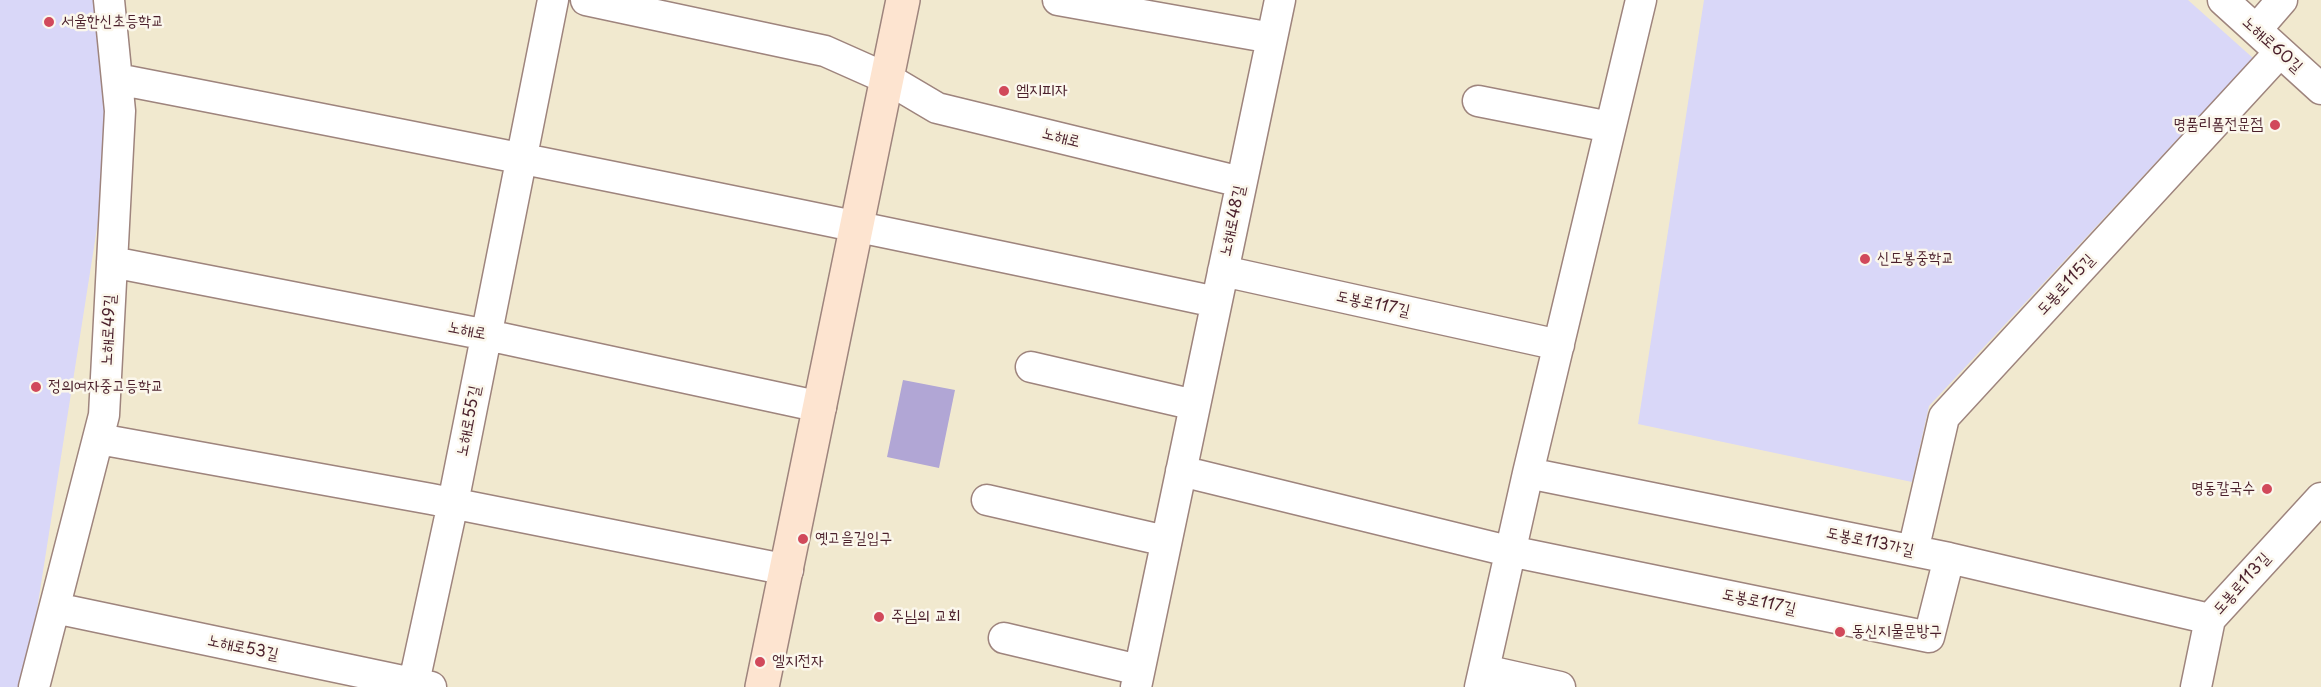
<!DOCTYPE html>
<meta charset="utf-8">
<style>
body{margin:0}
canvas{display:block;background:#f1e9cf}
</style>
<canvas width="2321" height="687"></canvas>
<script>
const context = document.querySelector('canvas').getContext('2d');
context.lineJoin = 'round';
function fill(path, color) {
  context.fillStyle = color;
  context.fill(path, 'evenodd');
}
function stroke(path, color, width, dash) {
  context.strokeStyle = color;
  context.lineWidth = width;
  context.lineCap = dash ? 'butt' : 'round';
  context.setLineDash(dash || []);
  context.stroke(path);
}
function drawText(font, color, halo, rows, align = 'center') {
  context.font = font + ' "Playpen Sans","Poor Story",sans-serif';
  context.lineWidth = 5;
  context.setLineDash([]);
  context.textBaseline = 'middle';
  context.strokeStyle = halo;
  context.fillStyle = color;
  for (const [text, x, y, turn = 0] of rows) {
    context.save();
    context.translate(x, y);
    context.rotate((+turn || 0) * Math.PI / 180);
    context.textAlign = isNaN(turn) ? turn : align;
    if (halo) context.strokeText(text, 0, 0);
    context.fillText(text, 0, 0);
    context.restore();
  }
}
const built = new Path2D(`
 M0,0H95L111,139L33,635L19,687H0Z
 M1704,0H2188L2253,58L1929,406L1912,482L1638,424Z`);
const building = new Path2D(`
 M903,380L955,390L939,468L887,457Z`);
const street = new Path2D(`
 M586,0L825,51L888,79L937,108L1241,182
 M1058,0L1272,38
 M2223,0L2321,89
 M2256,30L2282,0
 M117,79C484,150 851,224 1216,302
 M1478,101L1610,127
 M112,262L487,335L821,407
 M1223,271L1559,345
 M1031,367L1195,405
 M99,439L431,499L788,570
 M1181,471L1500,549L1929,637L1949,558
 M1528,473L1949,558L2210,619
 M987,500L1166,541
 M1913,551L1944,417L2280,52
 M55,608L431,687
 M1004,638L1139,670
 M1484,670L1560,687
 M34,687L104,415L120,111L109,0
 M413,687L453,503L553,0
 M1136,687L1280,0
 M1480,687L1528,473L1641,0
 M2196,687L2210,619L2321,498`);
const secondary = new Path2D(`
 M762,687L903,0`);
const markers = [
 [49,22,6,"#d1495b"],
 [1004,91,6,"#d1495b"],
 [2275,125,6,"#d1495b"],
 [1865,259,6,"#d1495b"],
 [36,387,6,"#d1495b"],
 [2267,489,6,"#d1495b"],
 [803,539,6,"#d1495b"],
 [879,617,6,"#d1495b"],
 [1840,632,6,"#d1495b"],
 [760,662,6,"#d1495b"]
];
const poiNames = [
 ["서울한신초등학교",61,22],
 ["엠지피자",1016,91],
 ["명품리폼전문점",2263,125,"right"],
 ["신도봉중학교",1877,259],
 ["정의여자중고등학교",48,387],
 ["명동칼국수",2255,489,"right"],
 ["옛고을길입구",815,539],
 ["주님의 교회",891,617],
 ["동신지물문방구",1852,632],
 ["엘지전자",772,662]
];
const streetNames = [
 ["노해로60길",2272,45,42],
 ["노해로",1061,138,14],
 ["노해로48길",1233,221,-78],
 ["도봉로115길",2066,285,-47],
 ["도봉로117길",1373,304,12],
 ["노해로49길",109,330,-87],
 ["노해로",467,331,11],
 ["노해로55길",469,421,-79],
 ["도봉로113가길",1870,542,12],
 ["도봉로113길",2242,584,-48],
 ["도봉로117길",1759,602,12],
 ["노해로53길",243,648,12]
];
fill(built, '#d9d7f8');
fill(building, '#b1a6d5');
stroke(street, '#9e847d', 33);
stroke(secondary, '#9e847d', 36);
stroke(street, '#fff', 30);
stroke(secondary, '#fde4d0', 33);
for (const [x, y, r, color] of markers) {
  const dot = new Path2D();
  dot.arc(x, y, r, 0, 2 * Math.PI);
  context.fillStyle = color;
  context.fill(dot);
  stroke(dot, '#fbf7ec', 2);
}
drawText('16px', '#4a1f2b', '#fbf7ec', poiNames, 'left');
drawText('16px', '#4a1f2b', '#fbf7ec', streetNames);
</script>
